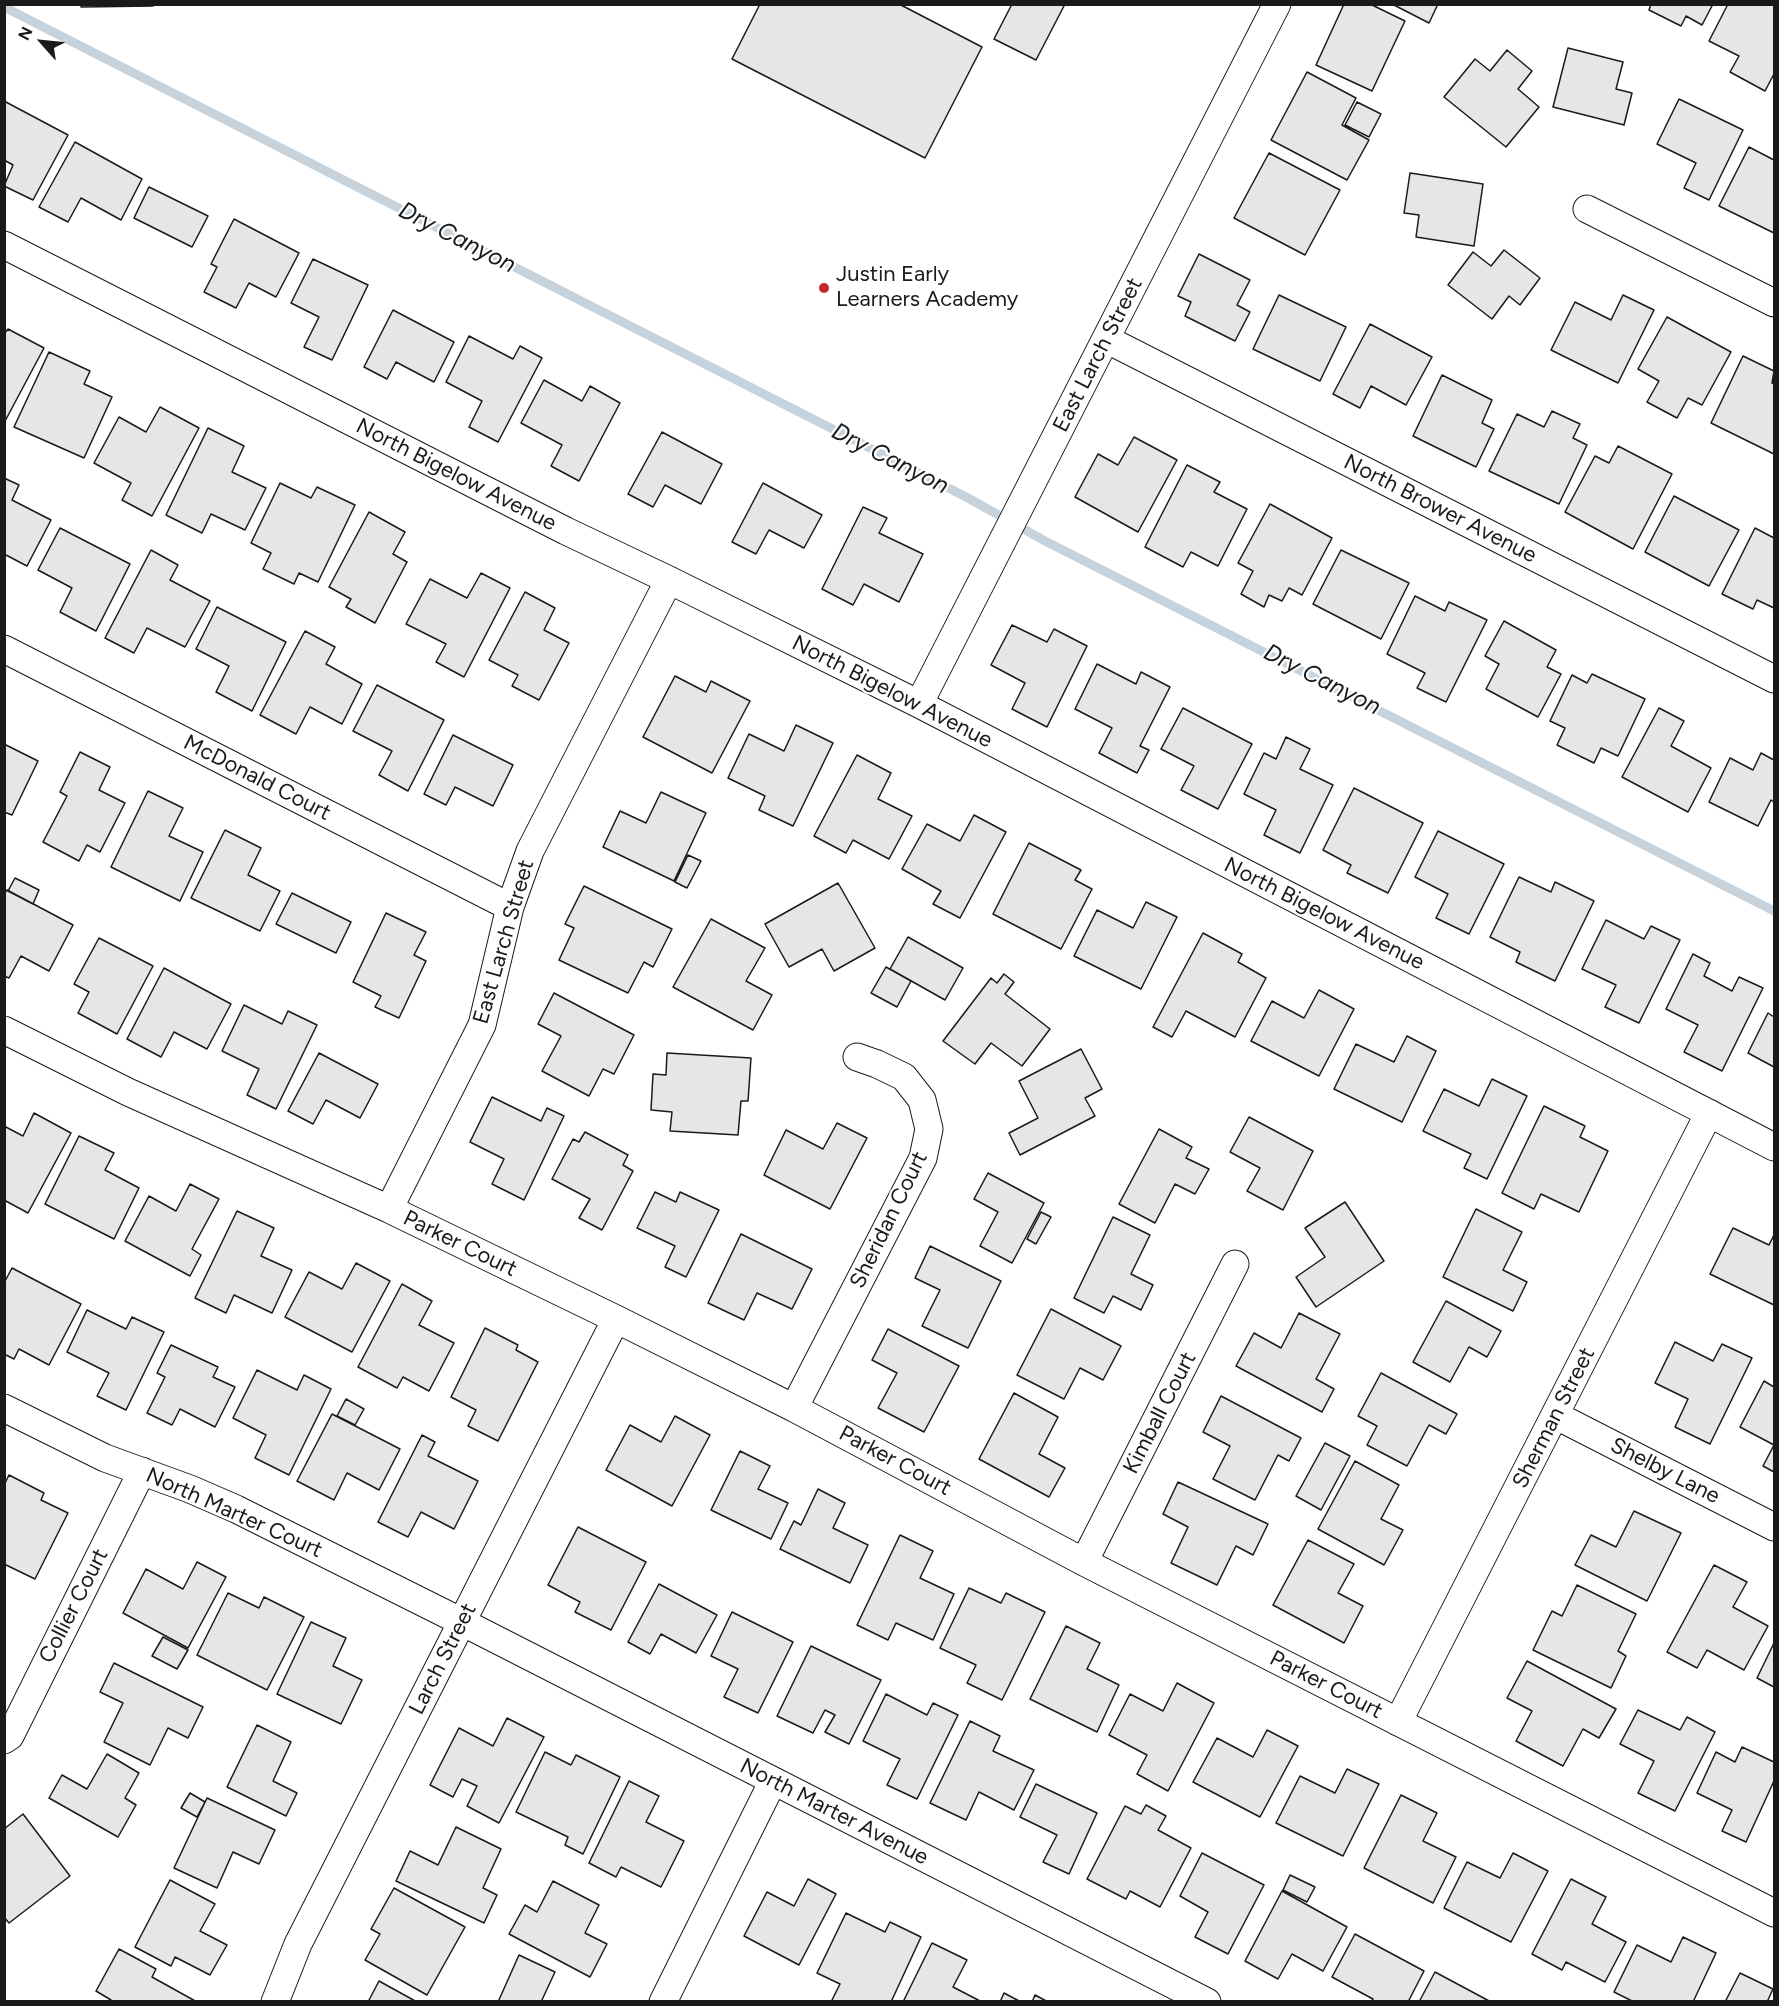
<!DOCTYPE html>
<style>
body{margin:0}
#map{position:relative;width:1779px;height:2006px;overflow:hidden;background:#fff;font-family:Figtree,sans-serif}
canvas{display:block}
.frame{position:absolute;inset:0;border:6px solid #1a1a1a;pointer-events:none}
.north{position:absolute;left:12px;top:12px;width:60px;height:60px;-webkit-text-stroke:4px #fff;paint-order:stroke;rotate:297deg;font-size:16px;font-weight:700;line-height:24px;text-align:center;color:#1a1a1a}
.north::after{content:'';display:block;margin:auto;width:21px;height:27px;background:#1a1a1a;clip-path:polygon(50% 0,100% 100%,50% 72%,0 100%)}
</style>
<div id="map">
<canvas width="1779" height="2006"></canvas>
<div class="frame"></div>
<div class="north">N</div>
</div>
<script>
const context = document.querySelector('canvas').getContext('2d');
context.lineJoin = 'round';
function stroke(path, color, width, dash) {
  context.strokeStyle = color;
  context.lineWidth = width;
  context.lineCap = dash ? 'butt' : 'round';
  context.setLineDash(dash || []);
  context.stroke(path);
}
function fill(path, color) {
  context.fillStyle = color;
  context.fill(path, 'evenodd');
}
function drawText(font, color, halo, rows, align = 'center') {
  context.font = font + ' Figtree,sans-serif';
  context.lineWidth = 4.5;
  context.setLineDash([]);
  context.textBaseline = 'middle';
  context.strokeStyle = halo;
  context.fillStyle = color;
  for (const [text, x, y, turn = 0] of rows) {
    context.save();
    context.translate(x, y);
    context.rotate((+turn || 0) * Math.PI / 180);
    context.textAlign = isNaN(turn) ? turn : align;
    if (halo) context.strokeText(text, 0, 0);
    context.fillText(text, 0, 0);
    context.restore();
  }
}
const stream = new Path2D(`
 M4,7L968,498L1045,541L1774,911`);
const building = new Path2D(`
 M81,4H153V6L81,7Z
 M760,4H899L982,47L925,158L732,59Z
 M1012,4H1065L1036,60L994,39Z
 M1344,4H1370L1405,21L1372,91L1316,65Z
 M1392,4H1438L1429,23Z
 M1651,4H1713L1702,25L1686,16L1681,26L1649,10Z
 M1728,4H1774V74L1765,91L1730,72L1739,56L1709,41Z
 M1568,48L1623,62L1616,89L1632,93L1624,125L1553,107Z
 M1507,50L1532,71L1518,89L1539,107L1506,147L1444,97L1475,59L1490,71Z
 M1307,72L1356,98L1342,125L1369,140L1347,180L1271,140Z
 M1679,99L1743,130L1709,200L1684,188L1696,163L1657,144Z
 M4,101L68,135L33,200L4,186L13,165L4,160Z
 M1357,102L1381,114L1369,137L1345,125Z
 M75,142L142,179L121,220L81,198L68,222L39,207Z
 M1749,147L1774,160V233L1719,206Z
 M1269,153L1340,190L1305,255L1234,218Z
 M1410,173L1483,184L1474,246L1416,237L1419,215L1404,213Z
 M149,187L208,216L192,247L134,218Z
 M234,219L299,253L276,297L249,283L236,308L204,292L217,267L211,264Z
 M1504,250L1540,278L1520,305L1509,296L1492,319L1448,285L1473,252L1491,266Z
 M1199,254L1250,280L1237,305L1250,312L1235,341L1185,316L1191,302L1178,296Z
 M313,259L368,285L332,360L304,347L319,317L291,303Z
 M1279,295L1346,327L1320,381L1253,349Z
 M1623,295L1654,310L1618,383L1551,350L1575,302L1611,320Z
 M393,310L454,342L434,382L396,362L387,379L364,367Z
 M1667,317L1731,352L1702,405L1688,398L1677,418L1647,402L1659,381L1638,369Z
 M1370,324L1432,357L1406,405L1371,386L1360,408L1333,394Z
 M8,329L44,348L4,423V334Z
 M469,336L513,359L520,346L542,358L498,442L469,427L482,401L446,382Z
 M49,352L90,371L84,384L112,397L84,458L14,427Z
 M1743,356L1774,371L1772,383L1774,384V454L1711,423Z
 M1442,375L1492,400L1482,423L1494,429L1476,467L1413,436Z
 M544,380L582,401L590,386L620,403L579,481L551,466L562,445L521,423Z
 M160,407L199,428L152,516L122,500L131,483L94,463L119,417L146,432Z
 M1552,411L1580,424L1573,438L1587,445L1559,504L1489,471L1517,414L1544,427Z
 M208,428L244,446L232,472L266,488L245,530L211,514L202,533L166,515Z
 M662,432L722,464L701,504L665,485L653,507L628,494Z
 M1134,437L1177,460L1138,532L1075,497L1098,454L1118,465Z
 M1618,446L1672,474L1633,549L1565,512L1595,456L1609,463Z
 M1187,465L1220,482L1214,492L1247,509L1218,566L1191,552L1183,567L1145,547Z
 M4,478L19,485L12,500L51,520L27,566L4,554Z
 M280,483L311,498L317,487L355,505L318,582L299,573L294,584L263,569L271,553L251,543Z
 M763,483L822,515L804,548L769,530L756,554L732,542Z
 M1674,496L1739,530L1709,586L1645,552Z
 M1270,504L1332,538L1302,595L1289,588L1282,601L1269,595L1264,607L1241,594L1253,571L1238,563Z
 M863,507L887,518L879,533L923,554L899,602L864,584L853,605L822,589Z
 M369,512L405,532L393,554L407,562L375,623L346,607L351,599L329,587Z
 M60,528L130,564L96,631L60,612L72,588L38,570Z
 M1755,528L1774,538V608L1757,600L1753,609L1722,594Z
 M151,550L178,565L170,580L210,601L185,647L147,628L134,653L105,638Z
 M1341,550L1409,583L1381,639L1313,604Z
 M481,573L510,588L464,677L436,662L446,644L406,624L430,579L467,598Z
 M525,592L555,608L544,630L569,643L539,700L512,686L518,675L489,660Z
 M1415,596L1445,611L1449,602L1487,620L1446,702L1417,688L1425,673L1387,654Z
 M217,607L286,642L252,711L216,692L229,666L196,649Z
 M1504,621L1556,650L1547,667L1561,674L1538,717L1486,689L1499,664L1485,656Z
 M1012,625L1047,642L1054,629L1087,646L1047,727L1012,709L1025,683L991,665Z
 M305,631L335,647L326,664L362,684L342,724L310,707L296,734L260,715Z
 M1097,664L1136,684L1141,672L1170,687L1140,746L1149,750L1137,773L1099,753L1112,728L1075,709Z
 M1592,674L1645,699L1618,756L1601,748L1594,763L1557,745L1565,728L1550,721L1572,675L1587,683Z
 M675,676L706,692L711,681L750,701L712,773L643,737Z
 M377,685L444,720L408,791L379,775L392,751L353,731Z
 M1183,708L1252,744L1218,809L1181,790L1194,766L1161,749Z
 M1659,708L1684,721L1671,746L1711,768L1688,812L1622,777Z
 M796,725L833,743L793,826L759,810L765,796L728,778L749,734L784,751Z
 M453,735L513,765L493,806L455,787L446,805L424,794Z
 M1286,737L1310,749L1300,769L1333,785L1300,853L1264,835L1276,810L1244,794L1264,753L1276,759Z
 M4,744L38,761L12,815L4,812Z
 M80,752L110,767L99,790L125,803L100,852L87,845L79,861L43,842L67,796L60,792Z
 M1761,753L1774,760V802L1771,800L1758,826L1709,802L1730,758L1753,770Z
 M857,755L891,773L878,799L912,816L889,859L853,840L846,853L814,836Z
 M1354,788L1423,823L1388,893L1347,873L1351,865L1323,850Z
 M148,791L183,808L169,836L203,852L180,901L111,867Z
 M661,792L706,813L674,881L603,847L620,811L646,823Z
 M974,815L1006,832L960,918L933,904L941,891L902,869L927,824L960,841Z
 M225,830L261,848L248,875L280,891L260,931L191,898Z
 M1438,831L1504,864L1469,934L1436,918L1448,894L1415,877Z
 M1029,843L1081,870L1075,880L1092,889L1061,949L993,914Z
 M688,855L701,861L687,888L675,882Z
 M1519,877L1551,892L1555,882L1594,901L1555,981L1516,962L1520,952L1490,937Z
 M15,878L39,890L33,904L8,891Z
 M838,883L875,948L834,971L822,949L789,967L765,924Z
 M584,886L672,929L653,967L644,962L628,993L559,960L574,928L565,924Z
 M7,890L73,925L49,971L21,956L9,978L4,976V894Z
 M292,893L351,922L336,953L276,924Z
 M1146,902L1177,917L1141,989L1074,956L1097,910L1133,928Z
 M386,913L426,932L414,955L426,961L399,1018L375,1007L381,996L353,982Z
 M711,919L765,948L746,981L772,995L753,1030L673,987Z
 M1606,920L1644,939L1651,926L1680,940L1639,1023L1605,1007L1616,985L1582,969Z
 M1203,933L1242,954L1238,962L1266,978L1235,1037L1186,1011L1172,1037L1153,1027Z
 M908,937L963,968L945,1000L890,969Z
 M99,938L153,966L117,1034L78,1013L89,992L74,984Z
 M1693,954L1710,963L1704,976L1732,991L1739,977L1763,988L1722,1071L1684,1052L1698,1025L1666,1009Z
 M886,967L911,981L897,1007L871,993Z
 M164,968L231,1004L207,1049L174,1032L161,1057L127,1039Z
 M1004,974L1014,982L1005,994L1050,1029L1022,1066L991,1043L975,1064L943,1041L991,978L997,983Z
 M1319,990L1354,1009L1319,1076L1251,1041L1272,1001L1304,1018Z
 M554,993L634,1035L614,1074L603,1069L589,1096L542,1071L561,1036L538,1024Z
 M244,1005L282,1024L288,1011L317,1025L276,1109L247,1095L259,1069L222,1051Z
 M1768,1013L1774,1017V1067L1748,1053Z
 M1407,1036L1436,1051L1402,1122L1334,1089L1356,1044L1394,1062Z
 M1081,1049L1102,1089L1085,1098L1095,1116L1020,1155L1009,1133L1038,1118L1019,1081Z
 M319,1053L378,1084L360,1118L326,1100L313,1124L288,1111Z
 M667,1053L751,1058L748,1101H741L738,1135L670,1131L672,1112L651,1110L653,1074L666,1075Z
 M1492,1079L1527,1096L1487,1179L1464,1168L1471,1154L1423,1131L1444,1089L1479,1106Z
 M492,1097L541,1121L547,1108L564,1116L524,1200L492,1184L504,1159L470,1142Z
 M1544,1106L1585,1126L1580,1137L1608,1151L1579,1212L1541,1194L1534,1209L1502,1193Z
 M34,1113L71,1133L28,1213L4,1200V1126L23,1136Z
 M1249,1117L1313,1151L1283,1210L1247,1191L1260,1168L1230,1152Z
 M837,1123L867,1138L830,1209L764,1175L786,1130L823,1149Z
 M1159,1129L1192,1147L1186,1158L1209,1169L1195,1194L1175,1184L1155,1223L1119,1204Z
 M585,1132L628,1155L623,1165L633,1171L602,1230L579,1218L590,1199L552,1179L573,1139L579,1142Z
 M79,1136L114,1153L105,1170L139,1188L114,1239L45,1204Z
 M988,1173L1044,1203L1012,1263L980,1246L998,1212L974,1199Z
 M190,1184L219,1199L192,1249L201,1255L190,1276L125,1241L149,1196L176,1211Z
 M655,1192L676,1202L680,1192L719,1210L686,1277L665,1267L675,1246L637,1228Z
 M1345,1202L1384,1261L1316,1307L1296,1277L1325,1257L1305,1228Z
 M1476,1209L1522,1232L1503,1270L1527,1282L1513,1311L1443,1277Z
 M237,1211L274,1228L261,1256L292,1270L272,1313L234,1295L226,1313L195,1298Z
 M1041,1212L1051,1217L1036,1244L1027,1239Z
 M1113,1217L1150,1235L1131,1274L1153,1285L1141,1310L1113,1296L1104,1313L1074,1298Z
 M1733,1228L1769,1245L1774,1235V1305L1710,1274Z
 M741,1234L812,1269L792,1309L757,1293L744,1320L708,1303Z
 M930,1246L1001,1281L968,1348L922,1326L940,1290L915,1278Z
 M356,1263L390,1281L352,1352L285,1317L309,1272L342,1289Z
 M12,1268L81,1304L49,1365L19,1349L14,1359L4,1354V1283Z
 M402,1284L432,1301L419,1325L454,1343L429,1391L403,1377L397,1388L358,1367Z
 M1446,1301L1501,1331L1487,1357L1469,1347L1450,1382L1413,1362Z
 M1051,1309L1121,1346L1103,1380L1080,1368L1064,1399L1017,1375Z
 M87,1310L126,1329L132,1317L164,1332L126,1410L97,1396L109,1373L67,1352Z
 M1299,1313L1340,1334L1316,1379L1334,1389L1322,1412L1236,1366L1254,1333L1281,1348Z
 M485,1328L518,1345L516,1350L538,1362L498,1441L468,1426L476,1410L451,1397Z
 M888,1329L959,1366L924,1432L878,1408L897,1373L872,1360Z
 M1675,1342L1713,1361L1722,1344L1752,1358L1710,1444L1675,1427L1688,1399L1655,1383Z
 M171,1345L218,1367L213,1377L235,1387L215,1427L180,1409L172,1425L147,1413L165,1377L157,1373Z
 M257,1370L297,1390L304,1375L331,1389L289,1475L255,1458L266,1435L233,1418Z
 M1381,1373L1457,1414L1446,1434L1429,1425L1407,1466L1367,1445L1377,1426L1358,1416Z
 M1764,1381L1774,1387V1472L1763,1466L1774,1445L1740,1427Z
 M1014,1393L1058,1417L1039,1454L1065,1468L1049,1497L979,1459Z
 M1221,1396L1301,1438L1289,1461L1278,1455L1255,1500L1213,1479L1230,1446L1203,1432Z
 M346,1399L364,1409L355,1425L337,1416Z
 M332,1414L400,1449L379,1490L347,1473L334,1500L297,1481Z
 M675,1416L710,1435L672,1506L606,1470L630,1425L661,1442Z
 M422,1435L435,1442L428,1456L478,1481L454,1529L421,1512L408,1537L378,1522Z
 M1325,1443L1350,1456L1321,1510L1296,1496Z
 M740,1451L770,1466L758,1489L788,1503L771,1539L711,1510Z
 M1355,1461L1399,1485L1381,1519L1403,1530L1384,1565L1318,1529Z
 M9,1475L44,1493L41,1500L68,1513L35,1579L4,1564V1485Z
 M1178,1482L1268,1524L1253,1555L1236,1546L1217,1585L1171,1563L1188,1527L1163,1514Z
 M818,1489L845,1503L833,1528L868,1545L850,1583L780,1549L794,1521L801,1525Z
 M1634,1511L1681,1533L1647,1601L1575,1565L1591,1535L1616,1547Z
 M578,1527L646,1562L611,1630L575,1612L580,1602L548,1585Z
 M900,1535L933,1551L920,1578L954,1594L933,1640L896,1623L888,1640L857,1625Z
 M1308,1540L1354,1564L1338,1593L1363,1606L1344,1643L1273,1605Z
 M197,1562L226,1577L188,1648L123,1613L146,1569L183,1589Z
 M1714,1565L1747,1582L1733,1607L1768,1626L1744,1670L1707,1650L1697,1668L1667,1652Z
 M659,1584L717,1615L696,1653L661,1634L650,1654L628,1642Z
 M1577,1585L1636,1614L1618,1651L1626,1656L1611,1688L1533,1650L1552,1611L1562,1616Z
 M969,1588L1001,1603L1006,1593L1045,1612L1002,1700L967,1683L976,1665L940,1648Z
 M228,1593L259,1608L264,1597L304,1617L267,1690L197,1655Z
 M732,1612L793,1642L758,1713L724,1697L738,1669L711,1656Z
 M311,1622L346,1638L333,1666L362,1680L341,1724L277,1694Z
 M1066,1626L1100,1643L1087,1669L1119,1685L1097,1732L1030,1699Z
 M163,1637L188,1650L177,1669L152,1656Z
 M1774,1643V1687L1757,1678Z
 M811,1646L881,1680L849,1744L825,1732L835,1715L825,1710L813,1733L777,1716Z
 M1527,1661L1616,1709L1599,1738L1583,1729L1563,1766L1516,1741L1532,1711L1507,1698Z
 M114,1663L203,1707L188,1738L168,1728L150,1765L104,1742L123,1703L100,1692Z
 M1177,1683L1214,1703L1168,1791L1137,1774L1147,1755L1109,1735L1130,1694L1163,1711Z
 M886,1694L927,1715L933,1703L958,1715L917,1799L887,1785L900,1759L863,1741Z
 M1638,1710L1680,1730L1687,1717L1715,1732L1675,1811L1638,1793L1654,1761L1620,1744Z
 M507,1718L544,1737L499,1823L467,1806L477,1786L462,1779L453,1797L430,1785L459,1728L493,1746Z
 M970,1721L1000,1736L993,1751L1034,1770L1014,1810L979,1792L966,1820L930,1803Z
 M257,1725L291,1742L273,1781L297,1793L286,1816L227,1787Z
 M1267,1730L1298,1746L1260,1817L1193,1782L1217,1738L1253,1757Z
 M1742,1747L1774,1762V1781L1746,1842L1722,1831L1732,1810L1697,1793L1716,1752L1735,1762Z
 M545,1752L571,1765L576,1755L620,1777L583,1854L565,1845L568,1837L516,1812Z
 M107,1754L139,1773L125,1798L136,1805L118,1837L49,1798L62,1775L87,1789Z
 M1347,1769L1379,1784L1343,1856L1276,1823L1300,1776L1335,1793Z
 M629,1781L659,1796L646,1822L684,1841L661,1887L621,1867L616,1877L589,1863Z
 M1036,1784L1097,1813L1069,1874L1043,1862L1057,1835L1020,1817Z
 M190,1793L205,1802L197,1817L181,1808Z
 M1401,1795L1437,1813L1423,1841L1456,1857L1433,1903L1364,1868Z
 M207,1798L275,1830L259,1864L233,1852L217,1888L174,1868Z
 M1146,1805L1166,1816L1158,1830L1191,1848L1160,1907L1130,1891L1126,1899L1087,1879L1125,1806L1141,1814Z
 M23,1814L70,1876L9,1923L4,1917V1829Z
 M456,1827L501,1849L483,1888L497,1895L484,1923L396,1881L410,1851L438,1865Z
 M1202,1853L1264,1885L1228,1954L1195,1937L1208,1912L1180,1896Z
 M1513,1853L1548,1871L1511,1942L1444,1908L1467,1862L1500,1878Z
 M1290,1875L1315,1887L1307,1902L1283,1890Z
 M808,1879L836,1894L799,1965L744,1936L767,1892L794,1906Z
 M1571,1879L1606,1897L1592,1924L1626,1942L1605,1982L1566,1962L1562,1970L1532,1954Z
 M170,1880L215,1904L200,1931L227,1945L210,1975L175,1957L171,1966L135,1947Z
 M553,1881L599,1905L585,1933L607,1944L590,1977L509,1934L525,1905L537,1912Z
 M394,1888L465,1927L427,1995L365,1960L380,1934L371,1929Z
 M1282,1891L1347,1927L1323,1971L1292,1954L1278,1979L1245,1961Z
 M846,1913L885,1932L890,1922L921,1937L891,2002H835L832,2000L840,1984L817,1973Z
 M1355,1934L1424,1971L1408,2002H1371L1373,1999L1332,1977Z
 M1683,1937L1716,1953L1693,2002H1634L1614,1992L1637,1945L1671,1962Z
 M932,1943L967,1960L953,1987L982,2002H903Z
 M119,1949L156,1969L152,1977L197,2002H111V2000L96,1991Z
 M519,1955L555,1972L541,2002H498Z
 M1435,1972L1491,2002H1419Z
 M1740,1973L1773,1989L1767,2002H1725Z
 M379,1981L417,2002H368Z
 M1004,1993L1021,2002H1000Z
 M1035,1995L1048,2002H1032Z`);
const minor = new Path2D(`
 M1587,209L1774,303
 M4,245L566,531L669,580L919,704L1774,1147
 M1106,339L1774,679
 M4,649L510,907
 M919,704L1277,4
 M4,1030L128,1092L389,1209L616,1319L794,1408L1084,1562L1774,1913
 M389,1209L482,1025L510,907L530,851L669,580
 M4,1408L105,1458L190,1489L236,1509L462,1622L1207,2002
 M794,1408L923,1158L929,1129L922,1100L904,1077L877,1064L857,1057
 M1555,1415L1774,1527
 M1084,1562L1235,1264
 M1398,1722L1709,1113
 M4,1740L10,1736L142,1471
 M275,2002L298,1944L616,1319
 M663,2002L773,1781`);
const markers = [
 [824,288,6,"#c62828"]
];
const poiNames = [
 ["Justin Early",836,275],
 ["Learners Academy",836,300]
];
const streetNames = [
 ["East Larch Street",1098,355,-63],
 ["North Bigelow Avenue",456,475,27],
 ["North Brower Avenue",1440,509,27],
 ["North Bigelow Avenue",892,692,27],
 ["McDonald Court",257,778,27],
 ["North Bigelow Avenue",1324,914,27],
 ["East Larch Street",504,942,-74],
 ["Sheridan Court",889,1220,-64],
 ["Parker Court",460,1244,26],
 ["Kimball Court",1160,1413,-63],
 ["Sherman Street",1554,1418,-63],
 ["Parker Court",895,1461,28],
 ["Shelby Lane",1665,1471,27],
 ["North Marter Court",234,1513,24],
 ["Collier Court",74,1606,-63],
 ["Larch Street",443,1659,-63],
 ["Parker Court",1326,1685,27],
 ["North Marter Avenue",834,1812,27]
];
const waterNames = [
 ["Dry Canyon",457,238,27],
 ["Dry Canyon",890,459,27],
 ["Dry Canyon",1322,680,27]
];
stroke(stream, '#c6d2dc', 9);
fill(building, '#e6e6e6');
stroke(building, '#1a1a1a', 1.5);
stroke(minor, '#1a1a1a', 29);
stroke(minor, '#fff', 27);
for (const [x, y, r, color] of markers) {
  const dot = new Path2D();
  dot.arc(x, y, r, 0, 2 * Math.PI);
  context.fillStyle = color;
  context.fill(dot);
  stroke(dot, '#fff', 2);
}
drawText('22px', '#1a1a1a', '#fff', poiNames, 'left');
drawText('22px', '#1a1a1a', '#fff', streetNames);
drawText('italic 24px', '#1a1a1a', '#fff', waterNames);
</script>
